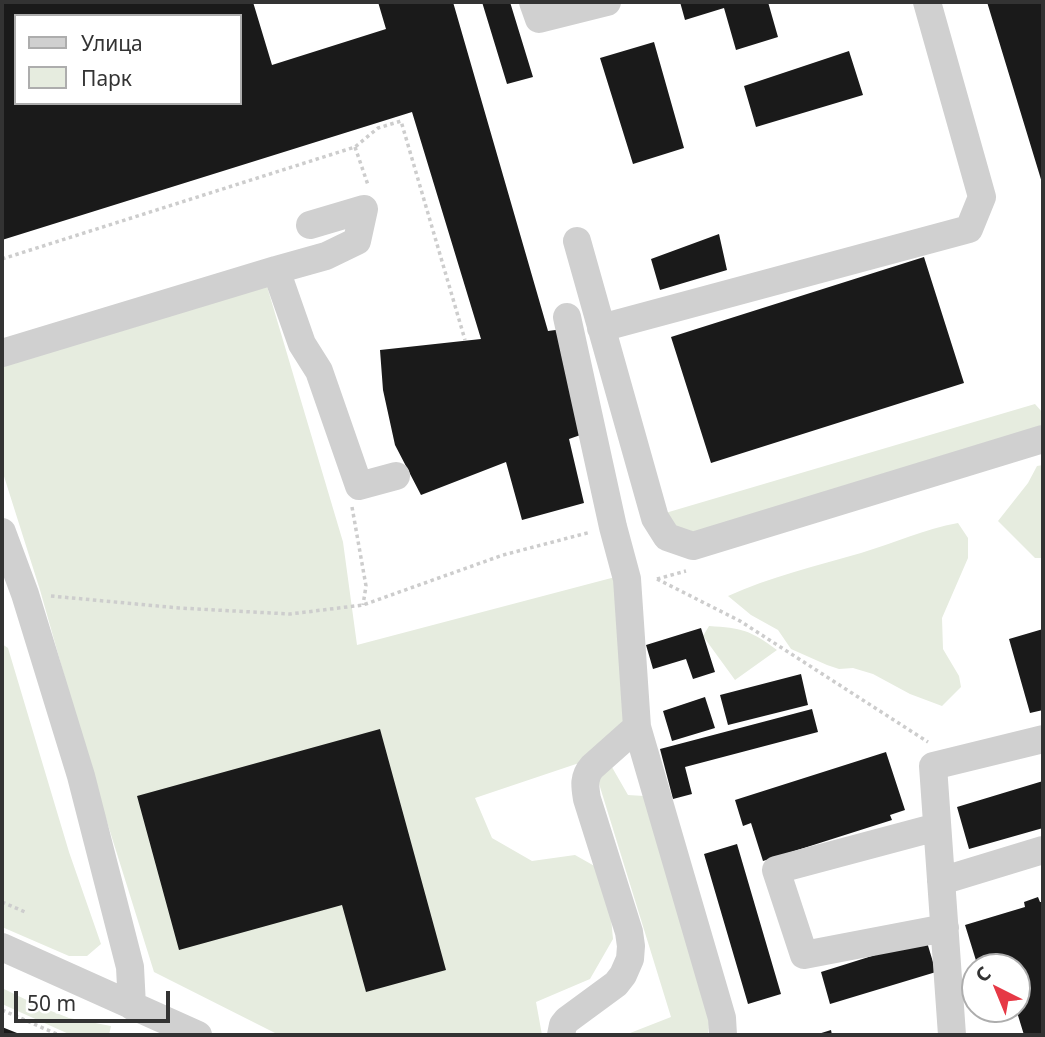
<!DOCTYPE html>
<meta charset="utf-8">
<style>
body{margin:0}
#map{position:relative;width:1045px;height:1037px;overflow:hidden;background:#fff;font-family:"Noto Sans",sans-serif}
canvas{display:block}
.frame{position:absolute;inset:0;border:4px solid #333;pointer-events:none}
.legend{position:absolute;left:14px;top:14px;width:228px;height:91px;box-sizing:border-box;background:#fff;border:2px solid #adadad;margin:0;padding:9px 12px;list-style:none;font-size:21px;color:#333}
.legend li{display:flex;align-items:center;gap:14px;height:35px}
.legend b{width:35px;border:2px solid #adadad}
.north{position:absolute;left:961px;top:953px;width:70px;height:70px;box-sizing:border-box;background:#fff;border:2px solid #adadad;border-radius:50%;rotate:317deg;font-size:19px;font-weight:700;line-height:28px;text-align:center;color:#333}
.north::after{content:'';display:block;margin:auto;width:24px;height:32px;background:#e63946;clip-path:polygon(50% 0,100% 100%,50% 72%,0 100%)}
.scale{position:absolute;left:14px;top:991px;width:156px;height:32px;box-sizing:border-box;border:4px solid #333;border-top:0;padding-left:9px;font-size:21px;line-height:24px;white-space:nowrap;color:#333;-webkit-text-stroke:5px #fff;paint-order:stroke}
</style>
<div id="map">
<canvas width="1045" height="1037"></canvas>
<div class="frame"></div>
<ul class="legend">
<li><b style="height:9px;background:#d0d0d0"></b>Улица</li>
<li><b style="height:19px;background:#e6ecdf"></b>Парк</li>
</ul>
<div class="north">С</div>
<div class="scale">50 m</div>
</div>
<script>
const context = document.querySelector('canvas').getContext('2d');
context.lineJoin = 'round';
function fill(path, color) {
  context.fillStyle = color;
  context.fill(path, 'evenodd');
}
function stroke(path, color, width, dash) {
  context.strokeStyle = color;
  context.lineWidth = width;
  context.lineCap = dash ? 'butt' : 'round';
  context.setLineDash(dash || []);
  context.stroke(path);
}
const green = new Path2D(`
 M266,283L343,542L357,645L619,576L633,698L618,734L588,760L475,798L492,838L532,861L575,855L598,868L609,896L613,939L590,979L536,1002L542,1035H279L154,972L92,774L40,590L2,470V367Z
 M1035,404L1043,413V430L697,533L678,531L662,514Z
 M1043,465V558H1035L998,521L1028,483L1037,466Z
 M958,523L968,538V558L942,618L943,649L959,676L961,687L942,706L910,694L873,674L853,668L839,669L827,665L791,649L778,630L751,615L728,596C770,577 816,566 861,553C894,543 925,529 958,523Z
 M709,626C742,628 750,630 777,650L735,680L703,636Z
 M2,644L8,648L69,852L101,944L87,956H69L2,927Z
 M609,762L628,795L644,796L710,1010L708,1035H625L671,1017L596,774Z
 M2,988L41,1007L69,1018L111,1026L109,1035H71L2,1004Z`);
const building = new Path2D(`
 M2,2H253L272,65L386,29L378,2H453L548,331L563,329L589,432L569,439L584,503L522,520L506,462L421,495L395,445L383,390L380,350L481,339L412,112L2,240ZM16,16H240V103H16Z
 M482,2H510L533,77L507,84Z
 M680,2H768L778,37L736,50L724,8L685,20Z
 M987,2H1043V186Z
 M654,42L684,148L633,164L600,58Z
 M849,51L863,95L756,127L744,86Z
 M719,234L727,270L660,290L651,259Z
 M924,257L964,383L711,463L671,337Z
 M701,628L715,672L693,679L686,659L653,669L646,645Z
 M1043,629V710L1030,713L1009,639Z
 M801,674L808,705L728,725L720,695Z
 M705,697L715,728L672,741L663,711Z
 M812,709L818,732L685,767L692,794L673,799L660,749Z
 M380,729L446,970L366,992L342,905L179,950L137,796Z
 M886,752L905,810L890,815L892,820L763,861L751,823L743,826L735,800Z
 M1043,781V828L969,849L957,807Z
 M737,844L781,994L748,1004L704,854Z
 M1038,897L1040,902H1043V1035H1024L1016,1009L1017,967H978L965,925L1025,907L1024,902Z
 M926,939L936,972L830,1004L821,972Z
 M2,1027L22,1035H2Z
 M831,1030L832,1035H815Z`);
const path = new Path2D(`
 M355,147L368,185
 M2,259L355,147L378,128L401,121L465,340
 M352,507L366,586L363,605
 M657,579L740,621L928,742
 M657,579L686,571
 M51,596L179,608L290,614L363,605L503,555L591,532
 M2,902L25,912
 M2,1010L59,1035`);
const minor = new Path2D(`
 M533,2L539,19L607,2
 M577,241L655,518L667,537L693,546L1043,439
 M276,270L326,256L357,241L364,209L310,225
 M601,328L969,229L982,197L927,2
 M2,353L276,270L302,344L319,371L359,486L396,476
 M2,532L25,594L81,776L130,967L132,1006
 M637,727L722,1018L723,1035
 M937,827L776,870L804,955L945,928
 M941,881L1043,850
 M2,947L198,1035
 M561,1035L563,1025L567,1020L616,984L623,975L630,959L631,946L629,932L587,799C585,787 583,777 592,767L637,727L627,579L613,527L567,317
 M952,1035L933,766L1043,739`);
fill(green, '#e6ecdf');
fill(building, '#1a1a1a');
stroke(path, '#cdcdcd', 3.5, [3.5, 3.5]);
stroke(minor, '#d0d0d0', 28);
</script>
